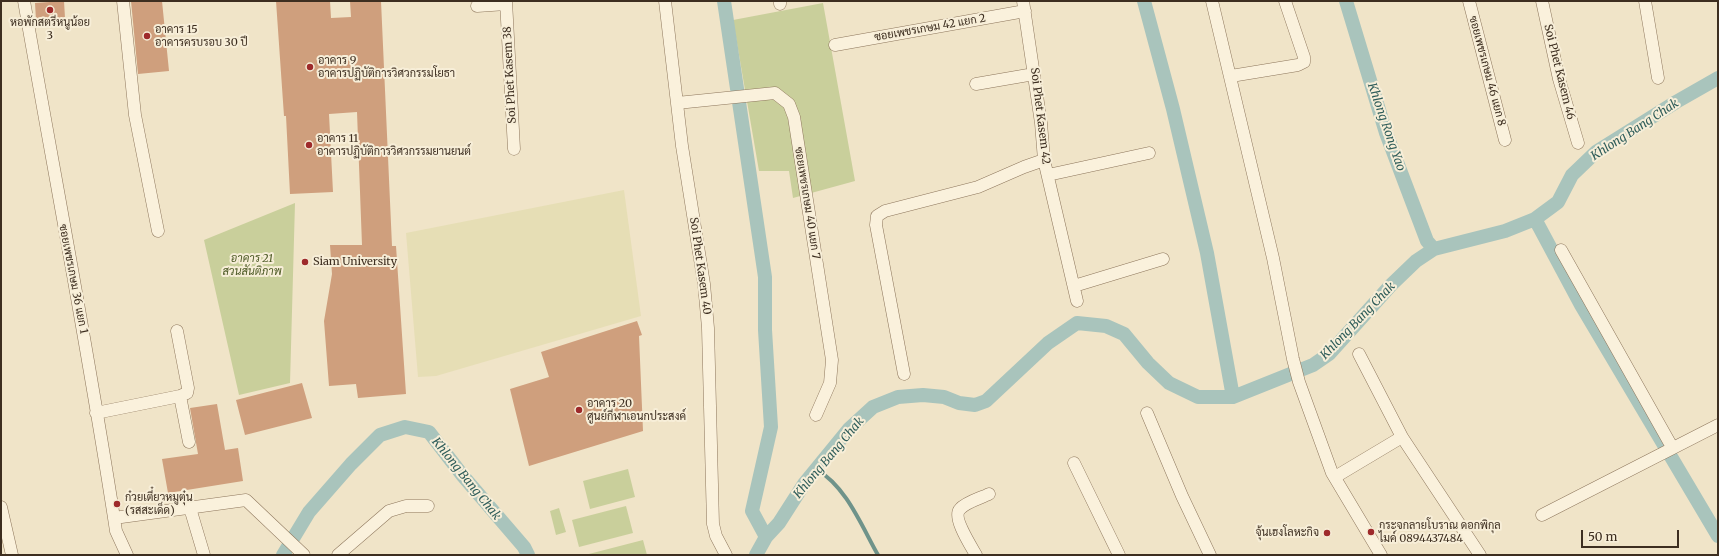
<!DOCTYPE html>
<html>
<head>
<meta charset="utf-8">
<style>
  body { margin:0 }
  #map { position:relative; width:1719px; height:556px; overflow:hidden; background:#f0e4c8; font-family:Merriweather,serif }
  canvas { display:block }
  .frame { position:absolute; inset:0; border:2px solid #3d2e20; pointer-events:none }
  .scale { position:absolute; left:1581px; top:530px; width:98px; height:18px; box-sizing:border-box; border:2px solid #3d2e20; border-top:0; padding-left:5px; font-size:12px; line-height:14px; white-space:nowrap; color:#3d2e20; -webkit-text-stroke:3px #f7eed8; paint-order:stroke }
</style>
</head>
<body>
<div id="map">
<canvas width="1719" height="556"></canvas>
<div class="frame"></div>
<div class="scale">50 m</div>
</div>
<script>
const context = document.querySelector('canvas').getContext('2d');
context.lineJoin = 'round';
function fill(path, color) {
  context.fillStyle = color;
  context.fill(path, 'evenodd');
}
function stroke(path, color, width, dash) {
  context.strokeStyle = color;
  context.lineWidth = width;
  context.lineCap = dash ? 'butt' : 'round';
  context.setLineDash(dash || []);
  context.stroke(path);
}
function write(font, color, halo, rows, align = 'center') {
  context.font = font + ' Merriweather,Sarabun,serif';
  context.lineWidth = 4;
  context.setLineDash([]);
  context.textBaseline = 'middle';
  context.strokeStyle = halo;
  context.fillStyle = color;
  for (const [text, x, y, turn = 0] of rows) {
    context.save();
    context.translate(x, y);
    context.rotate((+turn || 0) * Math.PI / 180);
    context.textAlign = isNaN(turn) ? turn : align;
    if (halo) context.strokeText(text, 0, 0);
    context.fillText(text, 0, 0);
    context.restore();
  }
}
fill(new Path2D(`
  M 624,190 L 641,316 L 436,376 L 418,377 L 406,233 Z`), '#e6deb5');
fill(new Path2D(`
  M 823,3 L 855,181 L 793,198 L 789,171 L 759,171 L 733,20 Z
  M 295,203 L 290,383 L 239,395 L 204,240 Z
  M 628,469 L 635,497 L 590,509 L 583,481 Z
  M 626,506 L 633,533 L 579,547 L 572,520 Z
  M 559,508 L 566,532 L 556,535 L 550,511 Z
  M 643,540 L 647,555 L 585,555 Z`), '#c9cf9b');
stroke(new Path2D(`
  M 817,470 C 846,486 862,527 878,555`), '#6f938a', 4);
stroke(new Path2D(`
  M 724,1 L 765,277 L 765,330 L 771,427 L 752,511 L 766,537
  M 1144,1 L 1173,109 L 1207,253 L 1233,397
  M 1346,1 L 1386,133 L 1427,241 L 1434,249
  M 1535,219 L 1581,305 L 1718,536
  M 283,555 L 309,512 L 351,464 L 380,435 L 405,427 L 429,432 L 463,476 L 524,547 L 528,555
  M 756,555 L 766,537 L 779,523 L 804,484 L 849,429 L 873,407 L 898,397 L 923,395 L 944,397 L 959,403 L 975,405 L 986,401 L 1048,343 L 1077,323 L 1106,326 L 1124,334 L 1148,363 L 1169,383 L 1198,397 L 1233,397 L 1313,365 L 1329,354 L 1391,285 L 1416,261 L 1434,249 L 1505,231 L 1535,219 L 1558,202 L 1572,175 L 1596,152 L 1676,102 L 1718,78`), '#a9c4bc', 14);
fill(new Path2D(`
  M 64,1 L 65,18 L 36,20 L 35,3 Z
  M 131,1 L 162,1 L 169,71 L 138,74 Z
  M 276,1 L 330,1 L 331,18 L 351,17 L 350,1 L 381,1 L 392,246 L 396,246 L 406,394 L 358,398 L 356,384 L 329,386 L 324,321 L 332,274 L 330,245 L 362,245 L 357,112 L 329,114 L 333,192 L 290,194 L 286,116 L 284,116 Z
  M 637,321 L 642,335 L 639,336 L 643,431 L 529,466 L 510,389 L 549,377 L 541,352 Z
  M 302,383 L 312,418 L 245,435 L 236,400 Z
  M 217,404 L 225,450 L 238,448 L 243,481 L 168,493 L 162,459 L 198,454 L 190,408 Z`), '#cf9f7d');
const minor = new Path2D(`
  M 24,1 C 55,178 89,354 116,531 L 127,555
  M 123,1 L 135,115 L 158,231
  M 506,1 L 514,149
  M 665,1 L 682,146 L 704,284 L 708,328 L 713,524 L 716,536 L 726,555
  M 780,1 L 780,4
  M 1023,1 L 1041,123 L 1044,160 L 1077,301
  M 1212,1 L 1273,258 L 1293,359 L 1299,382 L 1332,473 L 1381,555
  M 1469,1 L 1505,140
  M 1542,1 L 1559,79 L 1578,143
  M 1645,1 L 1658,78
  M 477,6 L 506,4
  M 835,45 L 1025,11
  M 1231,76 L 1298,65 L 1304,62 L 1304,57 L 1285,1
  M 976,84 L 1034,74
  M 677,103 L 775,93 L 789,104 L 794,117 L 832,360 L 830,383 L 816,415
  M 1048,175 L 1149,153
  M 1561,250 L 1672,447
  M 1074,286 L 1163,259
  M 1359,354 L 1402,437 L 1480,555
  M 904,374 L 876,225 L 877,216 L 885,211 L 978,187 L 1024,167 L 1044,160
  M 180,396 L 189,442
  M 96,413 L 180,396 L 187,393 L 188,388 L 177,331
  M 1147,413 L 1182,496 L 1210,555
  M 1074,463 L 1119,555
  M 1335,477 L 1402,437
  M 1,507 L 12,555
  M 190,508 L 204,555
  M 1542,515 L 1718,425
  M 114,518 L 246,500 L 304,555
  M 338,555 L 389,511 L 406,506 L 428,506
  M 976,555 C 971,546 952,517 960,509 C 966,502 981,498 989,494`);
stroke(minor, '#8d765c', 13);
stroke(minor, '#faf1dc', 12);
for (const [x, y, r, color] of [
  [50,10,4,"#9e2a2b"],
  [147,36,4,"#9e2a2b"],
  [310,67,4,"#9e2a2b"],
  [309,145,4,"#9e2a2b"],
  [305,262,4,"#9e2a2b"],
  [579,410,4,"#9e2a2b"],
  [117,504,4,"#9e2a2b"],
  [1371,532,4,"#9e2a2b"],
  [1327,533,4,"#9e2a2b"]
]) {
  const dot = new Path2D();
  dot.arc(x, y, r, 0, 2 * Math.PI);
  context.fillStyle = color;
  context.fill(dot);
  stroke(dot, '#f7eed8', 1.5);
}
write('11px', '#3d2e20', '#f7eed8', [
  ["หอพักสตรีหนูน้อย",50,23,"center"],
  ["3",50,36,"center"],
  ["อาคาร 15",155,30],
  ["อาคารครบรอบ 30 ปี",155,43],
  ["อาคาร 9",318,61],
  ["อาคารปฏิบัติการวิศวกรรมโยธา",318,74],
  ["อาคาร 11",317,139],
  ["อาคารปฏิบัติการวิศวกรรมยานยนต์",317,152],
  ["Siam University",313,262],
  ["อาคาร 20",587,404],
  ["ศูนย์กีฬาเอนกประสงค์",587,417],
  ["ก๋วยเตี๋ยวหมูตุ๋น",125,498],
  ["(รสสะเด็ด)",125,511],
  ["กระจกลายโบราณ ดอกพิกุล",1379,526],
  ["ไมค์ 0894437484",1379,539],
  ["จุ้นเฮงโลหะกิจ",1319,533,"right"]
], 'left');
write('11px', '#3d2e20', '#f7eed8', [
  ["ซอยเพชรเกษม 42 แยก 2",930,28,-10],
  ["ซอยเพชรเกษม 46 แยก 8",1487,71,75],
  ["Soi Phet Kasem 46",1559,72,76],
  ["Soi Phet Kasem 38",510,75,-93],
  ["Soi Phet Kasem 42",1040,116,83],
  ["ซอยเพชรเกษม 40 แยก 7",807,203,81],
  ["Soi Phet Kasem 40",700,266,82],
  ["ซอยเพชรเกษม 36 แยก 1",73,279,79]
]);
write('italic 11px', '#4d5a26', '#f7eed8', [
  ["อาคาร 21",252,259],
  ["สวนสันติภาพ",252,272]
]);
write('italic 12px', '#2f5d5a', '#f7eed8', [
  ["Khlong Rong Yao",1386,127,71],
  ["Khlong Bang Chak",1635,130,-33],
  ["Khlong Bang Chak",1358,321,-46],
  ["Khlong Bang Chak",829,458,-50],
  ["Khlong Bang Chak",466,479,51]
]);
</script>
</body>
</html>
